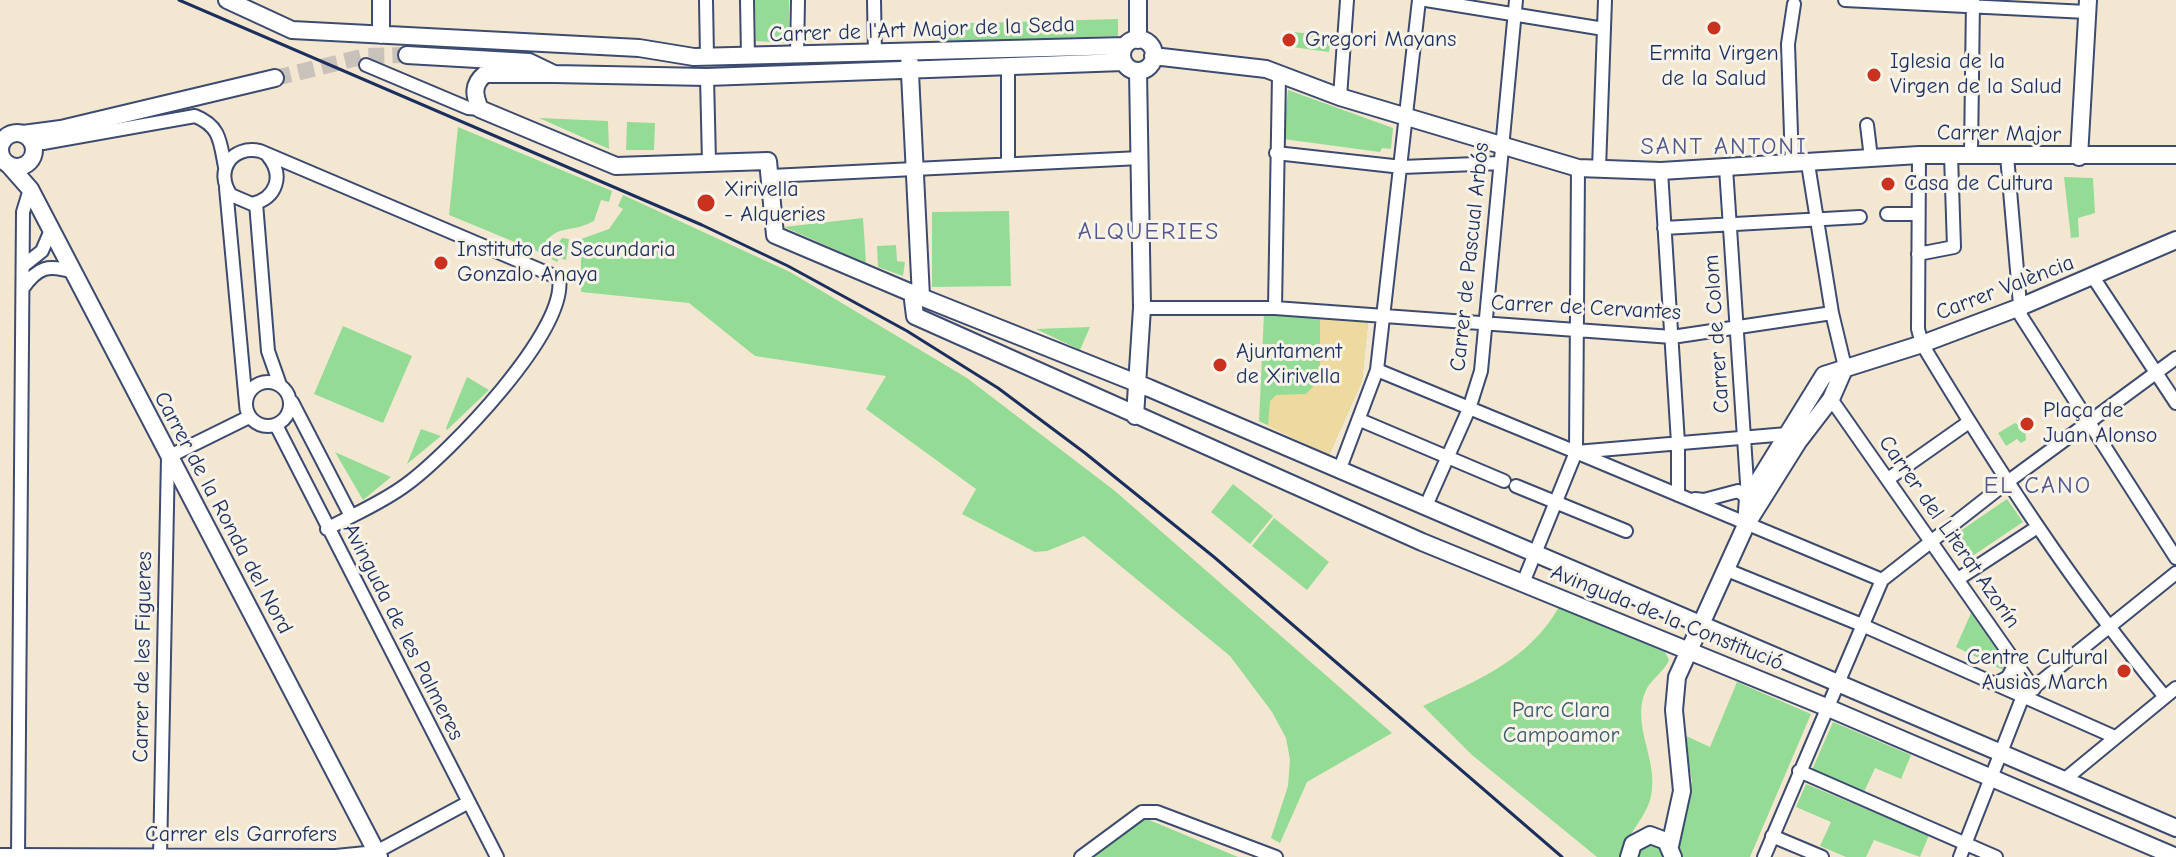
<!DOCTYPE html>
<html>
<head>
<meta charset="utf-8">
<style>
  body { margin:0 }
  canvas { display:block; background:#f4e7d1 }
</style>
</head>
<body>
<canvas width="2176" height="857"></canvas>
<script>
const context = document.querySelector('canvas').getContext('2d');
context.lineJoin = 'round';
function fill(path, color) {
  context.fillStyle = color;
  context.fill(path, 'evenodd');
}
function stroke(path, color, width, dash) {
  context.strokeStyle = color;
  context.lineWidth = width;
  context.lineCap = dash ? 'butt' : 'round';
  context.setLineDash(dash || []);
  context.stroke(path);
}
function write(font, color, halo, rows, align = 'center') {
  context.font = font + ' "Comic Neue",sans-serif';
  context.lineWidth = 6;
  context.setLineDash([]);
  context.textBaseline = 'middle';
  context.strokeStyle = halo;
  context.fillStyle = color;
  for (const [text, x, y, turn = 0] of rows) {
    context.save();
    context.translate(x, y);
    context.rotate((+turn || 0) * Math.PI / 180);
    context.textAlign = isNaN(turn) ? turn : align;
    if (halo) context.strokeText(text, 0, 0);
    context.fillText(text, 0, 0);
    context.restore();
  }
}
fill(new Path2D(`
  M 755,0 L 789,0 L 789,43 L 756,41 Z
  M 1118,19 L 1118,36 L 941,42 L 940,24 Z
  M 1294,32 L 1331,36 L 1329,52 L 1292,47 Z
  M 1288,90 L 1393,128 L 1391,149 L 1382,148 L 1380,152 L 1283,139 Z
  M 539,118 L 608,121 L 609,149 Z
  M 627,122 L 655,123 L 654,150 L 626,150 Z
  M 458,127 L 612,191 L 609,202 L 601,200 L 594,221 C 568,235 556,221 539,252 L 449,215 Z
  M 2064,177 L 2093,178 L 2095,213 L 2078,218 L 2079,237 L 2071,238 Z
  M 623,195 L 790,272 L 967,378 L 1115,491 L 1392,733 L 1307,782 L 1280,843 L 1271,838 L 1288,786 L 1290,760 L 1286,738 L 1272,712 L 1230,656 L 1084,536 L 1047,551 L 1035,552 L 962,514 L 976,489 L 866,409 L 886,376 L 755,356 L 689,303 L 581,292 L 581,239 L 609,229 L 623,209 L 618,206 Z
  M 1009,211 L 1011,286 L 932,287 L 932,212 Z
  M 863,218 L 866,263 L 784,227 Z
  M 562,238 L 569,239 L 566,260 L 559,258 L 557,262 L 548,257 Z
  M 896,245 L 897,261 L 905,262 L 903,276 L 878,267 L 877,246 Z
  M 1264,313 L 1368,322 L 1362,381 L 1329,455 L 1259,421 Z
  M 343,326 L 412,356 L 383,423 L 314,394 Z
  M 1090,327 L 1080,350 L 1036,329 Z
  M 467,377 L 489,390 L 447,430 L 446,428 Z
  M 2015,423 L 2025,427 L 2026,440 L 2021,443 L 2017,439 L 2006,446 L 1998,433 Z
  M 421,429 L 441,436 L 407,464 Z
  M 335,452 L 391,477 L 363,500 Z
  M 1233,484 L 1273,516 L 1250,544 L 1211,512 Z
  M 2007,499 L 2023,522 L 1968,559 L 1953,536 Z
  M 1274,518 L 1329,562 L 1307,590 L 1252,546 Z
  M 1559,607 L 1665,652 L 1669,660 C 1664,672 1652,678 1646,690 C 1630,725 1659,759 1651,796 C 1646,820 1623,837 1622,857 L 1597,857 L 1472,755 L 1423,706 C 1477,680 1528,661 1559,607 Z
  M 1971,613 L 2005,661 L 2003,670 L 1956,647 Z
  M 1737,682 L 1811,714 L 1750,857 L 1683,857 L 1678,843 L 1692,781 L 1684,735 L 1710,747 Z
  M 1833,722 L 1911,755 L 1901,779 L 1875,768 L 1864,792 L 1812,770 Z
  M 1806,784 L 1929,835 L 1920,857 L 1874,840 L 1866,857 L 1846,857 L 1820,846 L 1831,822 L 1796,807 Z
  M 1142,817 L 1238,857 L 1090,857 Z
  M 1652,842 L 1661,845 L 1667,857 L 1637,857 L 1640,849 Z`), '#94dc96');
fill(new Path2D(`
  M 1320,318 L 1368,322 L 1362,381 L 1329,455 L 1268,426 L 1270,401 L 1276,395 L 1306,394 L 1320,379 Z`), '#eeda9e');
stroke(new Path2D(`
  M 275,78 L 366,56 L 407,55`), '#c9c2ba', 16, [16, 8]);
const minor = new Path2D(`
  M 706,0 L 707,56
  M 747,0 L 748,56
  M 874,0 L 875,54
  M 1426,0 L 1604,29
  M 1845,0 L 2087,12
  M 797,56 L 798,0
  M 366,65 L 468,108 L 480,109
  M 707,77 L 709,162
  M 1340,97 L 1347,0
  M 1867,125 L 1871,158
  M 43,143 L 195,116 C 220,126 220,141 225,167
  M 1276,153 L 1402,167 L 1500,163
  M 1919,155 L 1918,329 L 1922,344 C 1996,467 2073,586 2165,697
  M 1971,155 L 1973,0
  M 268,156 C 284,175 277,198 252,204 L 231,195 C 214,171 232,145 260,151 L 559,278 C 568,331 449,453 407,484 C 382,503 354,514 327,529
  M 2007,156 L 2021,316 L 2176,558
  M 1008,163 L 1008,66
  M 1792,164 L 1788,44 L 1794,4
  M 1808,164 L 1832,313 L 1845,367
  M 1726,168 L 1748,498
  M 1599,169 L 1605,0
  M 1661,171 L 1678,443 L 1678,495
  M 771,176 L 1140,158
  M 226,188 L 246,404
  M 256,203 L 268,351 L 280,385
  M 1887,214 L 1917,214
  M 1664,228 L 1860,217
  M 1918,254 L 1954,247 L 1951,155
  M 23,266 L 42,251 L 51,230
  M 2093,277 L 2176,403
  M 23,288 C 38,267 48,264 73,272
  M 1142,308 L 1275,308 L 1672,337 L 1832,313
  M 1275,308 L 1279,76
  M 1377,370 L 1576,452 L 1787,434
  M246 404a22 22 0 1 1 44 0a22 22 0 1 1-44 0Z
  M 1831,399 L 2034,689
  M 292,402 L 351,516
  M 1360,420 L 1504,481
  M 276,425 L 497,857
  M 1578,453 L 1882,580
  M 1339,471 L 1377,370 L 1419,0
  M 1888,479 L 1969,422
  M 1516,486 L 1626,531
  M 1695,499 L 1704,500 L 1738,491 L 1748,498
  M 1425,508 L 1469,409 L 1481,371 L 1516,0
  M 1727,570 L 1862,625 L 2115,737
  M 1958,579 L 2036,528
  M 1523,583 L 1576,452 L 1578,168
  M 1996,684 L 2008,677 L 2016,662
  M 1799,771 L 1996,857
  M 2064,780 L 2176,688
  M 1772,836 L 1822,857
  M 0,855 L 336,856 L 376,852 L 469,802
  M 18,857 L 23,212 L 30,189
  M 160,857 L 168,457 L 249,417
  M 1081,857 L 1142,812 L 1157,812 L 1276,857
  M 1764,857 L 1882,580 L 2006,483 L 2176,358
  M 1960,857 L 2023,696 L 2176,573`);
const tertiary = new Path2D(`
  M 227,0 L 292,30 L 639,48 L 694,57 L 1125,46
  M 381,0 L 381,35
  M 1138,0 L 1138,40
  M1122 55a16 16 0 1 1 32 0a16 16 0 1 1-32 0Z
  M 407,55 L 529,62 L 554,74 L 707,77 L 1123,62
  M 1153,56 L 1266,69 L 1340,97 L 1578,168 L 1661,171 L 1919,155 L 2176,155
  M 554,74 L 485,74 C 472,85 474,95 480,109 L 616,166 L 768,161 L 775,235 L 921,297 L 909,53
  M0 150a17 17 0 1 1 34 0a17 17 0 1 1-34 0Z
  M 23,134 L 61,129 L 275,78
  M 2079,157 L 2088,0
  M 8,164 L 30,189 L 379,857
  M 1135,416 L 1142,308 L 1138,71
  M 1746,525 L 1748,498 L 1824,375 L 1922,344 L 2020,307 L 2176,240
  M 2176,828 L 1149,388 L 921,297 L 913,300 L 915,316 L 1422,542 L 1826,707 L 2176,857
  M 1670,846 L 1682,791 L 1674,710 L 1677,677 L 1746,525 L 1798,442 L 1831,399 L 1845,367
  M 1629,857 L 1633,844 L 1650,835 L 1666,841 L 1673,857`);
stroke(minor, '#3c4b6f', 16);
stroke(tertiary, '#3c4b6f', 20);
stroke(minor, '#fff', 12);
stroke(tertiary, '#fff', 16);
stroke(new Path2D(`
  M 179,0 L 702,225 L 788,266 L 907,331 L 998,388 L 1085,453 L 1214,557 L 1562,857`), '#1b2f5e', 3);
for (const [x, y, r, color] of [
  [1714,28,8,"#c8321e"],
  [1289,40,8,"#c8321e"],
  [1874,75,8,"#c8321e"],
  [1888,184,8,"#c8321e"],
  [706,203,10,"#c8321e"],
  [441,263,8,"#c8321e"],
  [1220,365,8,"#c8321e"],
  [2027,424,8,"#c8321e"],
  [2124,671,8,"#c8321e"]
]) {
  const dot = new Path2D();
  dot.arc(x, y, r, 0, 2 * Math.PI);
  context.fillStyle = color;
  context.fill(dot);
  stroke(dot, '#f7f3e8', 3);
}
write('22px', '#1b2f5e', '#f7f3e8', [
  ["Carrer de l'Art Major de la Seda",922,30,-2],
  ["Carrer Major",1999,134,1],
  ["Carrer de Pascual Arbós",1470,257,-84],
  ["Carrer València",2005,288,-21],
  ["Carrer de Cervantes",1586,308,3],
  ["Carrer de Colom",1717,334,-94],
  ["Carrer de la Ronda del Nord",223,513,62],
  ["Carrer del Literat Azorín",1949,532,55],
  ["Avinguda de la Constitució",1667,618,22],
  ["Avinguda de les Palmeres",403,632,63],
  ["Carrer de les Figueres",143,657,-89],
  ["Carrer els Garrofers",241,835]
]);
write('22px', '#1b2f5e', '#f7f3e8', [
  ["Gregori Mayans",1305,40],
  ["Ermita Virgen",1714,54,"center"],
  ["de la Salud",1714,79,"center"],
  ["Iglesia de la",1890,62],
  ["Virgen de la Salud",1890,87],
  ["Casa de Cultura",1904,184],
  ["Xirivella",724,190],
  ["- Alqueries",724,215],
  ["Instituto de Secundaria",457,250],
  ["Gonzalo Anaya",457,275],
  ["Ajuntament",1236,352],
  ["de Xirivella",1236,377],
  ["Plaça de",2043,411],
  ["Juan Alonso",2043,436],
  ["Centre Cultural",2108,658,"right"],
  ["Ausiàs March",2108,683,"right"]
], 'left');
write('22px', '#395a6c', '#f7f3e8', [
  ["Parc Clara",1561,711],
  ["Campoamor",1561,736]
]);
context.letterSpacing = '2px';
write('24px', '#51568b', '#f7f3e8', [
  ["SANT ANTONI",1724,147],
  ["ALQUERIES",1149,232],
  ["EL CANO",2038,486]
]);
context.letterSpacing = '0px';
</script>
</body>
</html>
